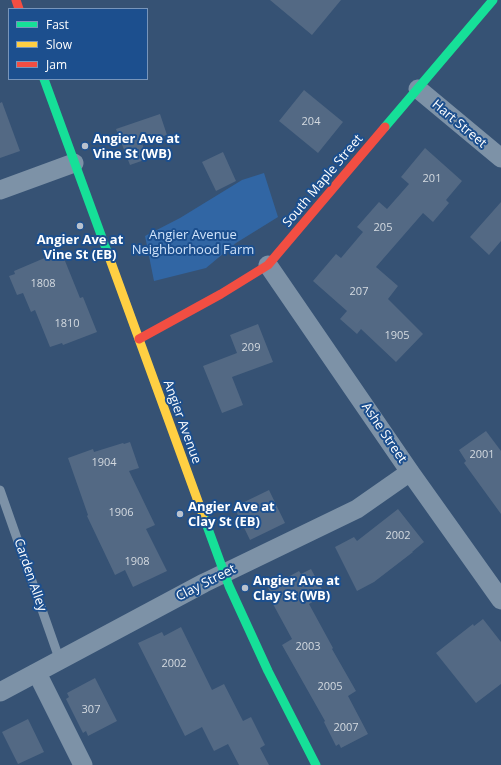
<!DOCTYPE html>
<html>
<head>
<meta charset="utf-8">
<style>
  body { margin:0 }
  #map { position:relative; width:501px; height:765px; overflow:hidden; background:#365274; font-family:"Open Sans",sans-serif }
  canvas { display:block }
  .legend { position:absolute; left:8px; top:8px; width:140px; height:72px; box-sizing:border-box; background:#1c4f8e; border:1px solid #7795bb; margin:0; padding:5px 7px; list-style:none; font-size:12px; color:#fff }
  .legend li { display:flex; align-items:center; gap:8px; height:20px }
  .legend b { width:20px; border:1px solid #7795bb }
</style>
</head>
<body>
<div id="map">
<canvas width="501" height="765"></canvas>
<ul class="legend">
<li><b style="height:5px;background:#16e098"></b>Fast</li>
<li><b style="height:5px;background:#ffcf43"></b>Slow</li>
<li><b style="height:5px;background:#f24e42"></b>Jam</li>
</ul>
</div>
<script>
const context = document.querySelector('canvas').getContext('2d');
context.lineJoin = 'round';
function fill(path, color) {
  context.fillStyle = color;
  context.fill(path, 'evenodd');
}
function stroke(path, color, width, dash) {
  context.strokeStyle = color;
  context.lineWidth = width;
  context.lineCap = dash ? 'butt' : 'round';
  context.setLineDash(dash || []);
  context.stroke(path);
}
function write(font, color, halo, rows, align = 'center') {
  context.font = font + ' "Open Sans",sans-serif';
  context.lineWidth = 4;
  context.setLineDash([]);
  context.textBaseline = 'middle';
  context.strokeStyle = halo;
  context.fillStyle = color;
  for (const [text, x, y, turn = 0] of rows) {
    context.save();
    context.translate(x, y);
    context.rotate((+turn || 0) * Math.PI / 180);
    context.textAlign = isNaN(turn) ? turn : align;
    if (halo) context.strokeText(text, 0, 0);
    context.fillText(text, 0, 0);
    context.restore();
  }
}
fill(new Path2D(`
  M 264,173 L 278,217 L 236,243 L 206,268 L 154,281 L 145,236 L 180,218 L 242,180 Z`), '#3166a4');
fill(new Path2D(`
  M 270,0 L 341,0 L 312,35 Z
  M 304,90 L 343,122 L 318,153 L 279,121 Z
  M 2,102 L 20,151 L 0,158 L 0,103 Z
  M 160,114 L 167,135 L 142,143 L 147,159 L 130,165 L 116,129 Z
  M 425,148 L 462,181 L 446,200 L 449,203 L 433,222 L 423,213 L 376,267 L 398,286 L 388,299 L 423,334 L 396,362 L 361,329 L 357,334 L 340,319 L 347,311 L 313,281 L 336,254 L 341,258 L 363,232 L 357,227 L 379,202 L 387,209 L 409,184 L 401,177 Z
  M 223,152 L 236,181 L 216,191 L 202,162 Z
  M 501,202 L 501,241 L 489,255 L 470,237 Z
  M 61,251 L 80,298 L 83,297 L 97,332 L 63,345 L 62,343 L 50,347 L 35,310 L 31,312 L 23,293 L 17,295 L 9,276 L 15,274 L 14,271 Z
  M 258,324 L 273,362 L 232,377 L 243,405 L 222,413 L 203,366 L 237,353 L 230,335 Z
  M 486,431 L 501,451 L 501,514 L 464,463 L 466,461 L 459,450 Z
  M 130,442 L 139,468 L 129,471 L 155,525 L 146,529 L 167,571 L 133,587 L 125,570 L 115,575 L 87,516 L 88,515 L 68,458 L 93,449 L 94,452 L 123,443 L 124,444 Z
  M 269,490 L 285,523 L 250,540 L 234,507 Z
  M 398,509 L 424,542 L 412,552 L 413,552 L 374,582 L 357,591 L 335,547 L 354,537 L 357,541 Z
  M 311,569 L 325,595 L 309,604 L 333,648 L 332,649 L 356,691 L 348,696 L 368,734 L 341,748 L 339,744 L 336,746 L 324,722 L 325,721 L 282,645 L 292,639 L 267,593 L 270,591 L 268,588 L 299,571 L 301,574 Z
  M 483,619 L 501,642 L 501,684 L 476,703 L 436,653 L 473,624 L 474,626 Z
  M 181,627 L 212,690 L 224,684 L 243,721 L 251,717 L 265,745 L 260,748 L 269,765 L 239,765 L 228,744 L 214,751 L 202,727 L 185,736 L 138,643 L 162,632 L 164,636 Z
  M 95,678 L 117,721 L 88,736 L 86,731 L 83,733 L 66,699 L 69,697 L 67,693 Z
  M 28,719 L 44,752 L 18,764 L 2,732 Z`), '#536984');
stroke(new Path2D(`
  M 0,490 L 60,661`), '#7d92a7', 9);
stroke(new Path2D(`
  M 418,89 L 501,158
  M 0,190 L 74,163
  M 268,265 L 410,472 L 501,600
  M 37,673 L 83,765
  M 0,692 L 204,583 L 357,509 L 410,472`), '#7d92a7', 19);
stroke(new Path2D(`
  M 44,79 L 108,254
  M 385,127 L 493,0
  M 203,515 L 229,586 L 268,671 L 316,765`), '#16e098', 9);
stroke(new Path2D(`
  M 108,254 L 203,515`), '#ffcf43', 9);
stroke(new Path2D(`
  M 16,0 L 19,9
  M 139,339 L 221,294 L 268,265 L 385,127`), '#f24e42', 9);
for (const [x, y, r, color] of [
  [85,146,4,"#b9c2ce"],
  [80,226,4,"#b9c2ce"],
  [180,514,4,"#b9c2ce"],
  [245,588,4,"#b9c2ce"]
]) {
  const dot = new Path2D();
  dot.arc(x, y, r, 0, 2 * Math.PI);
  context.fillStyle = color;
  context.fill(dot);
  stroke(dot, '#1c4f8e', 1.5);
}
write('11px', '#d4dae0', null, [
  ["204",311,122],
  ["201",432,179],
  ["205",383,228],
  ["1808",43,284],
  ["207",359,292],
  ["1810",67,324],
  ["1905",397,336],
  ["209",251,348],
  ["2001",482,455],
  ["1904",104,463],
  ["1906",121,513],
  ["2002",398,536],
  ["1908",137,562],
  ["2003",308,647],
  ["2002",174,664],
  ["2005",330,687],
  ["307",91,710],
  ["2007",346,728]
]);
write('13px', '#fff', '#1c4f8e', [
  ["Hart Street",459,124,40],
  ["South Maple Street",323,181,-50],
  ["Angier Avenue",182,422,70],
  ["Ashe Street",384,433,56],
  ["Carden Alley",30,575,71],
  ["Clay Street",206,583,-27]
]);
write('bold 13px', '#fff', '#1c4f8e', [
  ["Angier Ave at",93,139],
  ["Vine St (WB)",93,154],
  ["Angier Ave at",80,240,"center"],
  ["Vine St (EB)",80,255,"center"],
  ["Angier Ave at",188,507],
  ["Clay St (EB)",188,522],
  ["Angier Ave at",253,581],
  ["Clay St (WB)",253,596]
], 'left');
write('13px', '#d0e3fa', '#1c4f8e', [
  ["Angier Avenue",193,235],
  ["Neighborhood Farm",193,250]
]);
</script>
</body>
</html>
